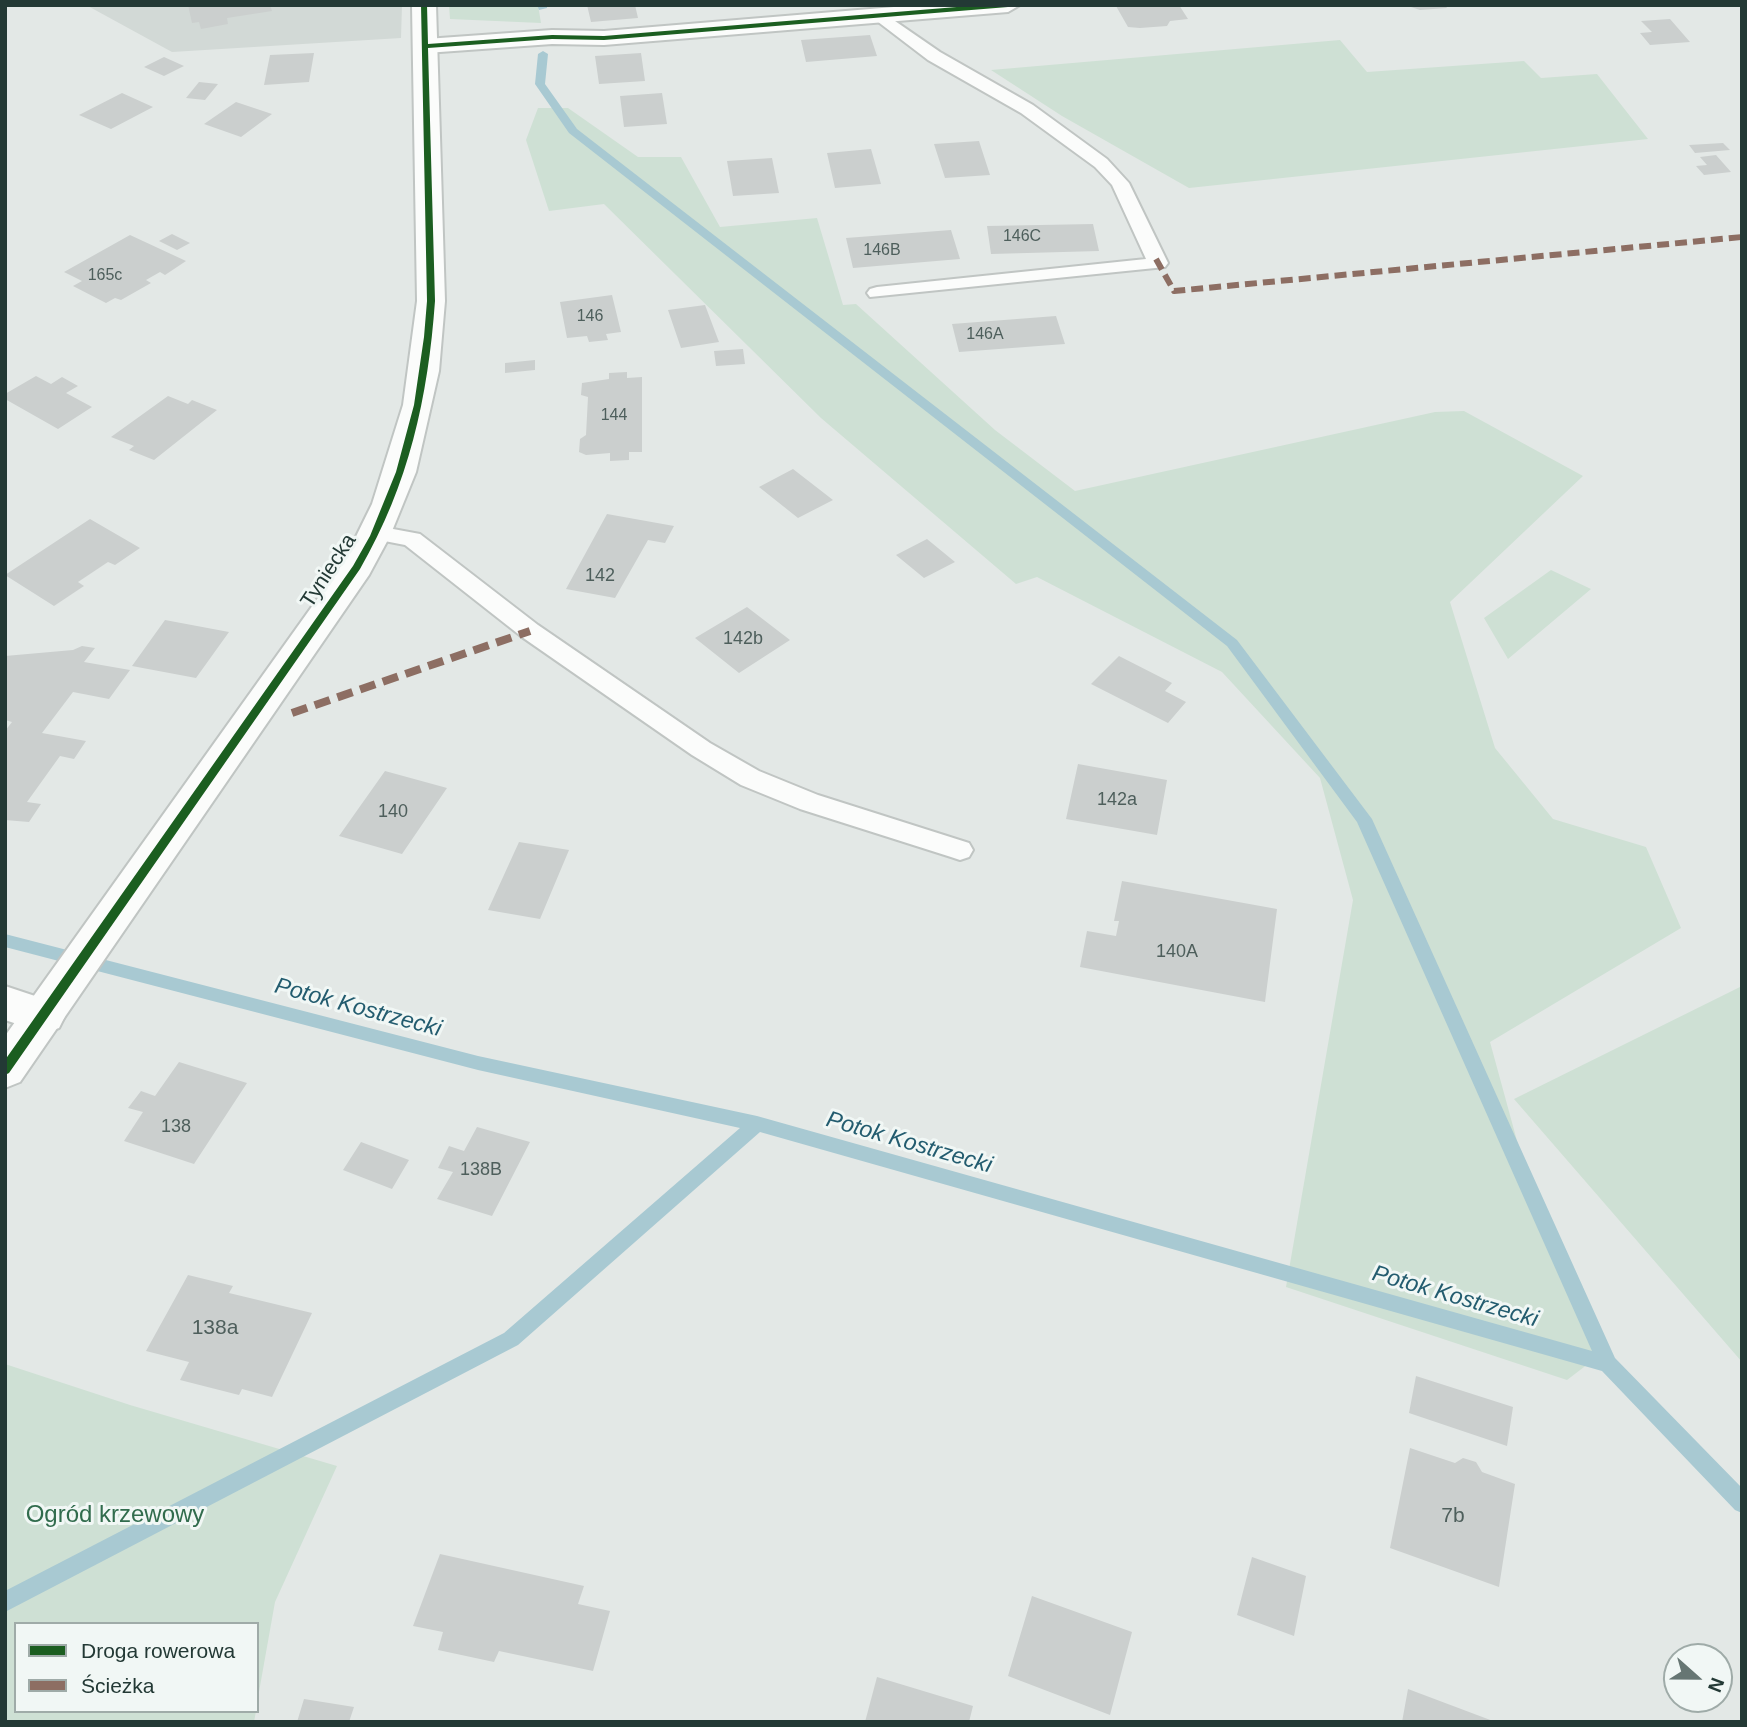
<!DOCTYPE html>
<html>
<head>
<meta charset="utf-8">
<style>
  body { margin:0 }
  #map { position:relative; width:1747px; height:1727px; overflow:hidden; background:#e3e8e6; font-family:Helvetica,sans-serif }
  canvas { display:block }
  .frame { position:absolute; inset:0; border:7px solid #233935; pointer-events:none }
  .legend { position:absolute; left:14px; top:1622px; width:245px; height:91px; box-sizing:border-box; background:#f1f7f5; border:2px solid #9faba8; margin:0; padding:9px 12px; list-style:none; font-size:21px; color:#233935 }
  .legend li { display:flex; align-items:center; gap:14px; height:35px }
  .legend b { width:35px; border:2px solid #9faba8 }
  .north { position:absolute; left:1663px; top:1643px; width:70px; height:70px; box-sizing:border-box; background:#f1f7f5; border:2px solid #9faba8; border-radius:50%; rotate:111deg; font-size:19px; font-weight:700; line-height:28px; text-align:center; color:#233935 }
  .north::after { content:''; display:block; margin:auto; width:24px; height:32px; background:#667673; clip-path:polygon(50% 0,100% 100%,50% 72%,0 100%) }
</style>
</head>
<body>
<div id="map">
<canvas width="1747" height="1727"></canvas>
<div class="frame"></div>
<ul class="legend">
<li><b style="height:9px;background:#1b5e20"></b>Droga rowerowa</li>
<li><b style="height:9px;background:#8d6e63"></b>Ścieżka</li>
</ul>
<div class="north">N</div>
</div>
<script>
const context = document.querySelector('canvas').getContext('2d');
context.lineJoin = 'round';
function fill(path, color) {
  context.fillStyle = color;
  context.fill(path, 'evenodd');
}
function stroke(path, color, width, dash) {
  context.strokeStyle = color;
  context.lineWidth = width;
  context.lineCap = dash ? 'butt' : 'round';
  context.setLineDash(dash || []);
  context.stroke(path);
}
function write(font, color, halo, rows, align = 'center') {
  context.font = font + ' Helvetica,sans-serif';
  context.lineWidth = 6;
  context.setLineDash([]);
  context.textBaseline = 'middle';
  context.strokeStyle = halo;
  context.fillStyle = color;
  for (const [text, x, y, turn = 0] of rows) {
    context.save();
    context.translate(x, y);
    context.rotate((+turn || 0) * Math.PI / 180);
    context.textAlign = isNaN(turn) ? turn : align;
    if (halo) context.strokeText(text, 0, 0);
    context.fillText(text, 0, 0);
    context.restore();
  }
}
fill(new Path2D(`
  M 86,5 L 402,5 L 401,38 L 172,52 Z`), '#d2d9d6');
fill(new Path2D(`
  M 449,5 L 538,5 L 541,23 L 450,19 Z
  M 1340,40 L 1367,72 L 1524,61 L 1541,78 L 1597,74 L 1648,139 L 1189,188 L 1062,116 L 991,70 Z
  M 538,108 L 568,108 L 638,157 L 681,157 L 720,227 L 817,218 L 843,305 L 856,304 L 995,430 L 1075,491 L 1435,412 L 1464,411 L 1583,476 L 1450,602 L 1495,748 L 1553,819 L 1646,847 L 1681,928 L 1490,1042 L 1537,1214 L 1609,1348 L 1567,1380 L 1286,1287 L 1353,900 L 1320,778 L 1222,672 L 1037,577 L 1016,584 L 821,418 L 604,204 L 549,211 L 526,140 Z
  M 1551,570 L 1591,589 L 1508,659 L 1484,618 Z
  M 1742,986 L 1742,1362 L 1514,1099 Z
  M 5,1364 L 130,1405 L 337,1466 L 275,1602 L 257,1703 L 257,1624 L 16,1624 L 16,1711 L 256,1711 L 254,1722 L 5,1722 Z`), '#cee0d4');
fill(new Path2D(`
  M 537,5 L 547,5 L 547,8 L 539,10 Z
  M 543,51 L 548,54 L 545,84 L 577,129 L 1237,640 L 1372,819 L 1615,1358 L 1742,1488 L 1742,1513 L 1735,1510 L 1602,1371 L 760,1132 L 518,1345 L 5,1612 L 5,1591 L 504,1333 L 740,1128 L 478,1070 L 5,947 L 5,934 L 478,1056 L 757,1116 L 1592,1351 L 1357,822 L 1227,646 L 569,133 L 535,84 L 538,54 Z`), '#a8c9d2');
fill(new Path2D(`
  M 188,5 L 270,5 L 272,11 L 227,18 L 228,24 L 201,29 L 199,22 L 192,23 Z
  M 587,5 L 635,5 L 638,18 L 591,22 Z
  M 1179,5 L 1188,19 L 1170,21 L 1167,26 L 1140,28 L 1128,27 L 1116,6 Z
  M 1405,5 L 1445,5 L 1447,8 L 1420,10 Z
  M 1670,19 L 1690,42 L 1650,45 L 1640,33 L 1652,32 L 1641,21 Z
  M 870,35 L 877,56 L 806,62 L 801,40 Z
  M 314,53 L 309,82 L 264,85 L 270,55 Z
  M 641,53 L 645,81 L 599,84 L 595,56 Z
  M 164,57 L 184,66 L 164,76 L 144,67 Z
  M 199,82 L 218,84 L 205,100 L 186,98 Z
  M 122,93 L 153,107 L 111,129 L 79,115 Z
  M 662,93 L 667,124 L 624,127 L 620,96 Z
  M 236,102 L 272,114 L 241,137 L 204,124 Z
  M 979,141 L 990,175 L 945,178 L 934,144 Z
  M 1723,143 L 1730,150 L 1695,153 L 1689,145 Z
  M 871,149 L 881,184 L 835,188 L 827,153 Z
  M 1716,155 L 1731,172 L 1704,175 L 1696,166 L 1707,165 L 1700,157 Z
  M 772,158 L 779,193 L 733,196 L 727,161 Z
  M 1093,224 L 1099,251 L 991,254 L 987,226 Z
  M 951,230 L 960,259 L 853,268 L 846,238 Z
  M 172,234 L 190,243 L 177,250 L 159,241 Z
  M 130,235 L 186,261 L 165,275 L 160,272 L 146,280 L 151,283 L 121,300 L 115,298 L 106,303 L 73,286 L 82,281 L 64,272 Z
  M 612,295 L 621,332 L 606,334 L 608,340 L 589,342 L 587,336 L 567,338 L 560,302 Z
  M 705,305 L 719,342 L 681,348 L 668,310 Z
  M 1056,316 L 1065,344 L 959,352 L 952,324 Z
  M 743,349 L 745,364 L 716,366 L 714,351 Z
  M 535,360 L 535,370 L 505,373 L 505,363 Z
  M 627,372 L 627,378 L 642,377 L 642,452 L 629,452 L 629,460 L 610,461 L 610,453 L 586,455 L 579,452 L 580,439 L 586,435 L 588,397 L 581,395 L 582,383 L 609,379 L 609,373 Z
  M 36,376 L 51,384 L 62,377 L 78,386 L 66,393 L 92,407 L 58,429 L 5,399 L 5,394 Z
  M 168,396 L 188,404 L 192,400 L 217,410 L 154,460 L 129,450 L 134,446 L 111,437 Z
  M 793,469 L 833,500 L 798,518 L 759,487 Z
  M 607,514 L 674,526 L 665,543 L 648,540 L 615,598 L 566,589 Z
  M 90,519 L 140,548 L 115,565 L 108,562 L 78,582 L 84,586 L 54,606 L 5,575 Z
  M 927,539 L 955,562 L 924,578 L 896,555 Z
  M 747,607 L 790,640 L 739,673 L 695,638 Z
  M 165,620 L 229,632 L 196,678 L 132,666 Z
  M 82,646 L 95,648 L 84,662 L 130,670 L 109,699 L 73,692 L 42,733 L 86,741 L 74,759 L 60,756 L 27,802 L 41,804 L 29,822 L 5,820 L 5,731 L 12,722 L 5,720 L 5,656 L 73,650 Z
  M 1119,656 L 1172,683 L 1165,691 L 1186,702 L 1168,723 L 1091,684 Z
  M 1078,764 L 1167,780 L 1157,835 L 1066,819 Z
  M 385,771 L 447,788 L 402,854 L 339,836 Z
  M 519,842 L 569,850 L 540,919 L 488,910 Z
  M 1122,881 L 1277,909 L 1265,1002 L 1080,967 L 1087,931 L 1116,936 L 1119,921 L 1114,921 Z
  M 179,1062 L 247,1083 L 194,1164 L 124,1141 L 143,1112 L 128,1108 L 141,1091 L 155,1096 Z
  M 477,1127 L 530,1142 L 492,1216 L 437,1199 L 453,1172 L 438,1168 L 449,1146 L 464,1151 Z
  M 361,1142 L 409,1160 L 392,1189 L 343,1170 Z
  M 188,1275 L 233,1286 L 229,1293 L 312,1313 L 272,1397 L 242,1389 L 239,1395 L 180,1380 L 189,1362 L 146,1351 Z
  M 1416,1376 L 1513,1407 L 1507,1446 L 1409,1413 Z
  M 1410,1448 L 1455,1463 L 1463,1458 L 1476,1462 L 1482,1472 L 1515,1484 L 1499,1587 L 1390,1548 Z
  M 440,1554 L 584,1586 L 578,1604 L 610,1611 L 593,1671 L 499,1651 L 494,1662 L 438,1650 L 443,1632 L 413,1626 Z
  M 1252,1557 L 1306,1576 L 1294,1636 L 1237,1615 Z
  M 1032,1596 L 1132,1632 L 1110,1715 L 1008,1676 Z
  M 877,1677 L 973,1706 L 969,1722 L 865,1722 Z
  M 1408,1689 L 1493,1721 L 1493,1722 L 1402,1722 Z
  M 304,1699 L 354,1707 L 349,1722 L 297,1722 Z`), '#cbcfce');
const service = new Path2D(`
  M 879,10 L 940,52 L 1033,105 L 1107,159 L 1129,183 L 1168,263 L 1165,267 L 870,297 L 867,293 L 870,289 L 877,287 L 1146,259 L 1112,185 L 1095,167 L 1021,113 L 928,60 L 873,18 L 871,15 Z
  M 377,526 L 420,534 L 538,625 L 710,743 L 759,771 L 818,795 L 969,843 L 973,850 L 969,857 L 960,860 L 951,857 L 800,809 L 741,785 L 692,755 L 522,637 L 405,545 L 369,538 L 366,533 L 369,528 Z`);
const minor = new Path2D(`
  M 918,5 L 1020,5 L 1008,12 L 604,45 L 552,44 L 426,53 L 417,51 L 414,46 L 417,41 L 426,39 L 552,30 L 604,31 Z
  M 5,986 L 59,1004 L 65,1016 L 59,1028 L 44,1033 L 5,1020 Z`);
const tertiary = new Path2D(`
  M 412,5 L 436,5 L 445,301 L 439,371 L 416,472 L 390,536 L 369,575 L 20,1082 L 5,1088 L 5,1036 L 343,563 L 372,504 L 403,405 L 417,301 Z`);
stroke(service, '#c0c5c3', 4);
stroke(minor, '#c0c5c3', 4);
stroke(tertiary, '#c0c5c3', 4);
fill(service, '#fbfcfb');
fill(minor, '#fbfcfb');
fill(tertiary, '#fbfcfb');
stroke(new Path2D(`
  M 1156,259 L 1174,291 L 1742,237`), '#8d6e63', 6, [12, 6]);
stroke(new Path2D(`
  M 292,713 L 530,631`), '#8d6e63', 8, [16, 8]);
fill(new Path2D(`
  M 421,5 L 427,5 L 428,44 L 552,35 L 604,36 L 981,5 L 1011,5 L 1008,7 L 604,40 L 552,39 L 428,48 L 435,301 C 428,398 409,484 360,569 L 9,1073 L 5,1075 L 5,1060 L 353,566 L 370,536 L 396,472 L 414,405 L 424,337 L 427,301 Z`), '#1b5e20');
write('16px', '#4e5f5c', null, [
  ["146C",1022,237],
  ["146B",882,251],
  ["165c",105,276],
  ["146",590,317],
  ["146A",985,335],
  ["144",614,416]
]);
write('18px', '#4e5f5c', null, [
  ["142",600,576],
  ["142b",743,639],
  ["142a",1117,800],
  ["140",393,812],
  ["140A",1177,952],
  ["138",176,1127],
  ["138B",481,1170]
]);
write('21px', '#233935', '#f1f7f5', [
  ["Tyniecka",329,571,-57]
]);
write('21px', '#4e5f5c', null, [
  ["138a",215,1328],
  ["7b",1453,1516]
]);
write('italic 23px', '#235c6f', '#f1f7f5', [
  ["Potok Kostrzecki",358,1008,15],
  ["Potok Kostrzecki",909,1143,16],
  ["Potok Kostrzecki",1455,1297,16]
]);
write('24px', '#316c4d', '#f1f7f5', [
  ["Ogród krzewowy",115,1515]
]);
</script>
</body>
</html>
